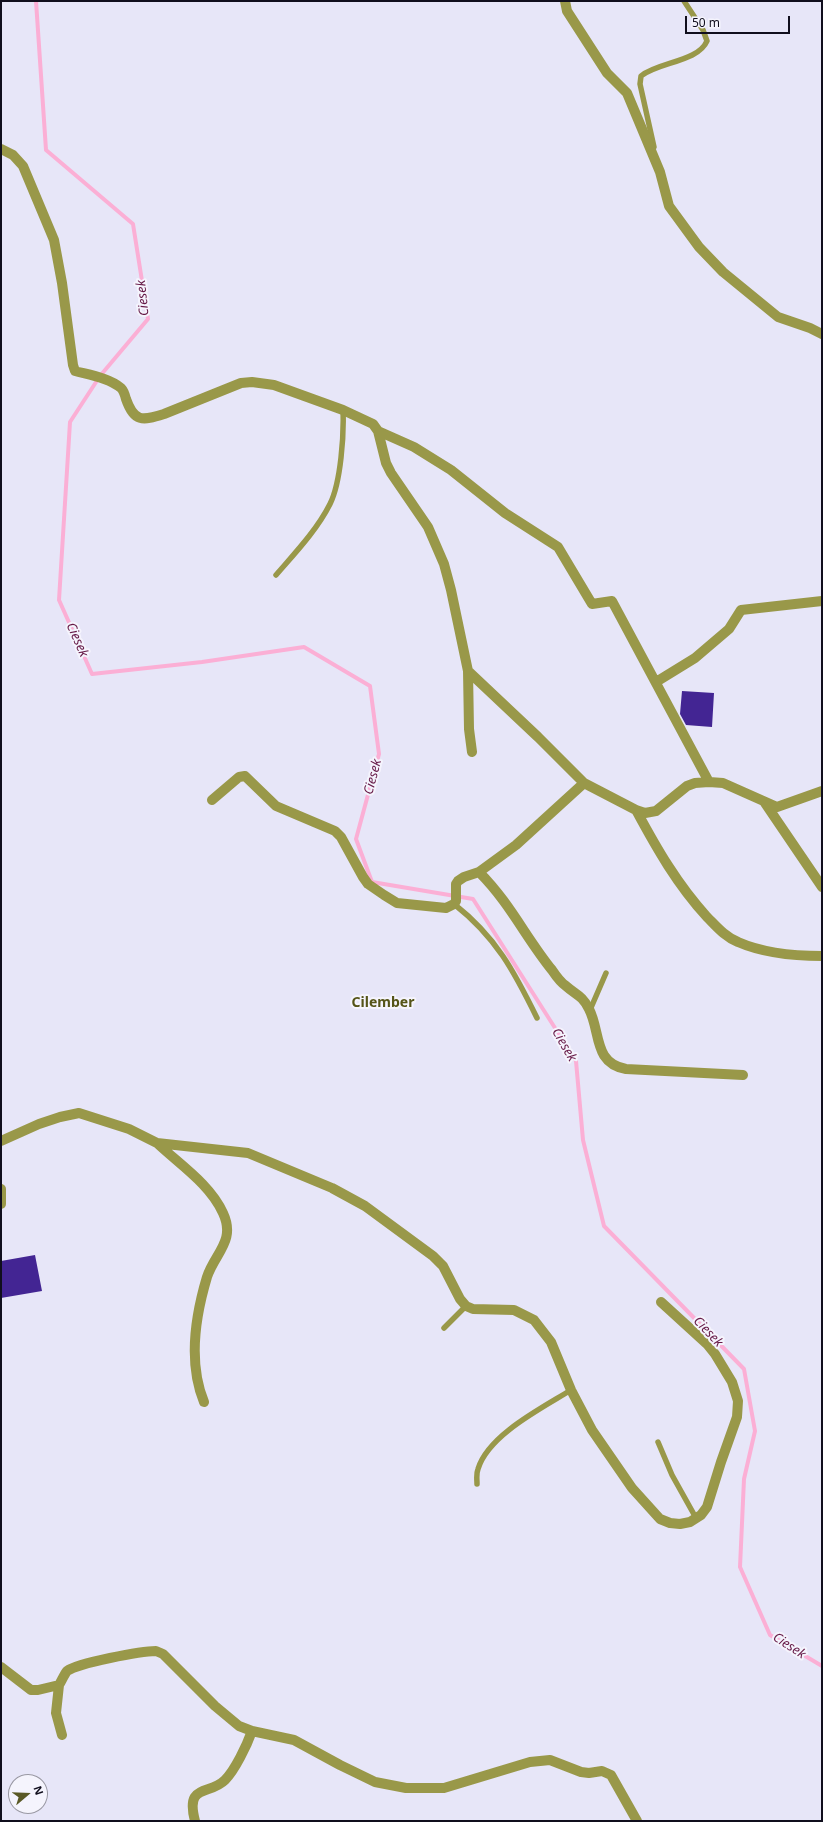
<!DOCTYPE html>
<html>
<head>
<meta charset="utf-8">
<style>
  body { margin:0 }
  #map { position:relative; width:823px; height:1822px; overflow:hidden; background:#e7e6f8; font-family:"Noto Sans",sans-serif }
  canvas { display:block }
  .frame { position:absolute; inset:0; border:2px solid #100e1d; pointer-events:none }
  .north { position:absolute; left:8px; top:1774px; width:40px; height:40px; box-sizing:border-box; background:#f5f4fd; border:1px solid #9998a3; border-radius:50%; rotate:71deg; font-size:11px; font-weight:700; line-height:16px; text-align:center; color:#100e1d }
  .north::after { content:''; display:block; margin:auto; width:14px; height:18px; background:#5a5926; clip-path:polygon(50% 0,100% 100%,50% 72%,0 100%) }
  .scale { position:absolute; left:685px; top:16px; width:105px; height:18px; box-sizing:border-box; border:2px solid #100e1d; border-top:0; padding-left:5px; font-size:12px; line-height:14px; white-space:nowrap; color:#100e1d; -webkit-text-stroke:3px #f5f4fd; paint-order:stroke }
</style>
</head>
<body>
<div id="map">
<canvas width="823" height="1822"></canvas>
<div class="frame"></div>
<div class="north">N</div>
<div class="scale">50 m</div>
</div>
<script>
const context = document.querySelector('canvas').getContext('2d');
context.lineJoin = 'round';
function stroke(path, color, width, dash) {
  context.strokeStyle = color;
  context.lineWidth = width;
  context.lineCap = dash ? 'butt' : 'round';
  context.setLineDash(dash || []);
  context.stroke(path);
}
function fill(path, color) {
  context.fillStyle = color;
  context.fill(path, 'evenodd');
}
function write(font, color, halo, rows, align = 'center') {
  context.font = font + ' "Noto Sans",sans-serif';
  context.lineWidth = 4;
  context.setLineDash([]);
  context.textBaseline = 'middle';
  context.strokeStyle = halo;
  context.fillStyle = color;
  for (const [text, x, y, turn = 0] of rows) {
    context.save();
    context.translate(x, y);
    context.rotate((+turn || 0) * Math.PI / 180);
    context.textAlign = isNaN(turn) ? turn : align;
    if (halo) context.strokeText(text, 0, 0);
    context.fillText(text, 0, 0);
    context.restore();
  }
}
stroke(new Path2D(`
  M 36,1 L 46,150 L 133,224 L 148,319 L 100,376 L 70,422 L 59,600 L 92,674 L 202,662 L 304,647 L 370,686 L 379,754 L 356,839 L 372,882 L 473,899 L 576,1061 L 583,1140 L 604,1226 L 744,1369 L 755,1431 L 744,1479 L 740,1567 L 770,1635 L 822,1666`), '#fbafd5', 4);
fill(new Path2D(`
  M 682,691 L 714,693 L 712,727 L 686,725 L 680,714 Z
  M 35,1255 L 42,1291 L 1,1298 L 1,1261 Z`), '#432593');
stroke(new Path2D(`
  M 654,147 L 640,84 L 641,76 C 658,62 698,62 707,41 L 703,30 L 684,1
  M 276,575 C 295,553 317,530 330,504 C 341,482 344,434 343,410
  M 454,904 C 496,937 514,971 537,1018
  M 590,1010 L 606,973
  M 444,1328 L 466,1306
  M 658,1442 L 672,1475 L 696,1518
  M 477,1484 C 477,1479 476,1474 478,1469 C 488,1435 542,1408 571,1390`), '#999849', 5.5);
stroke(new Path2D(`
  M 565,1 L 567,11 L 607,73 L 627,93 L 660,172 L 669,206 L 699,247 L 723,272 L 778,317 L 810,328 L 822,334
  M 1,149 L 13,155 L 23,166 L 54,240 L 62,283 L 73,365 L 75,371 C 90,375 109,378 121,388 C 124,391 125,395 126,399 C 134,422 142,421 164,414 L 241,383 L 252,382 L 274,385 L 343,410 L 373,424 L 378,431 L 386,463 L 391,473 L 428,527 L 444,564 L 451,590 L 468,671 L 538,737 L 584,783 L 636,810 L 645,813 L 656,811 L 687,786 L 695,783 L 709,782 L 723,783 L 777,807 L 822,791
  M 378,431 L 414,447 L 451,470 L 505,513 L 558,547 L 592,604 L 612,601 L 709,782
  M 468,671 L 469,729 L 472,752
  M 656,682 L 695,658 L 729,629 L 741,610 L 822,601
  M 212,800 L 239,777 L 245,776 L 276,806 L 335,831 L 341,837 L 363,877 L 368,884 L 384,895 L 397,903 L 446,908 L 454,904 L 456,901 L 456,884 L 458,881 L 464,877 L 479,872 L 516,845 L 584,783
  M 765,803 L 822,887
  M 636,810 C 657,849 677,884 707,917 C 716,926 725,937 738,942 C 763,953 795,956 822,956
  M 479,872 C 510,903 526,938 552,970 C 556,976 560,982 566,986 C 576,995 582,995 589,1009 C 601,1032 593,1063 626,1069 L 743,1075
  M 1,1141 L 39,1124 L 60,1117 L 79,1113 L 129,1129 L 157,1143 L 248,1153 L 332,1188 L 365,1206 L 433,1256 L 443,1266 L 460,1299 L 466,1306 L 473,1309 L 514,1310 L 534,1320 L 551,1342 L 571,1390 L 592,1430 L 632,1488 L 660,1519 L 670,1523 L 680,1524 L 690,1522 L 701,1515 L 707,1507 L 721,1462 L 737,1417 L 738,1401 L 732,1382 L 715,1354 L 707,1344 L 661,1302
  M 157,1143 C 179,1164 210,1184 223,1213 C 236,1241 215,1253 207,1277 C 195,1317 188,1363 204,1402
  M 1,1667 L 31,1690 L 38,1690 L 59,1685 C 62,1680 64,1675 67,1671 C 78,1663 141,1651 156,1651 L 163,1654 L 215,1706 L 239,1726 L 252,1731 L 294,1740 L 340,1765 L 375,1782 L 406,1788 L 444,1788 L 530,1762 L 550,1760 L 581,1772 L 589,1773 L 602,1771 L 611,1775 L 637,1821
  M 59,1685 L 56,1713 L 62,1735
  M 195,1821 C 185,1783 209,1796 225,1780 C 235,1770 247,1745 252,1731`), '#999849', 10);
stroke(new Path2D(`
  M 1,1189 L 1,1204`), '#999849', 10);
write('italic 13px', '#661a47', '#f5f4fd', [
  ["Ciesek",143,298,-96],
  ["Ciesek",77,640,66],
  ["Ciesek",373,777,-75],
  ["Ciesek",564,1045,60],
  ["Ciesek",708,1332,46],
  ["Ciesek",789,1646,33]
]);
write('bold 14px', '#555418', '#f5f4fd', [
  ["Cilember",383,1003]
]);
</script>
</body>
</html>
